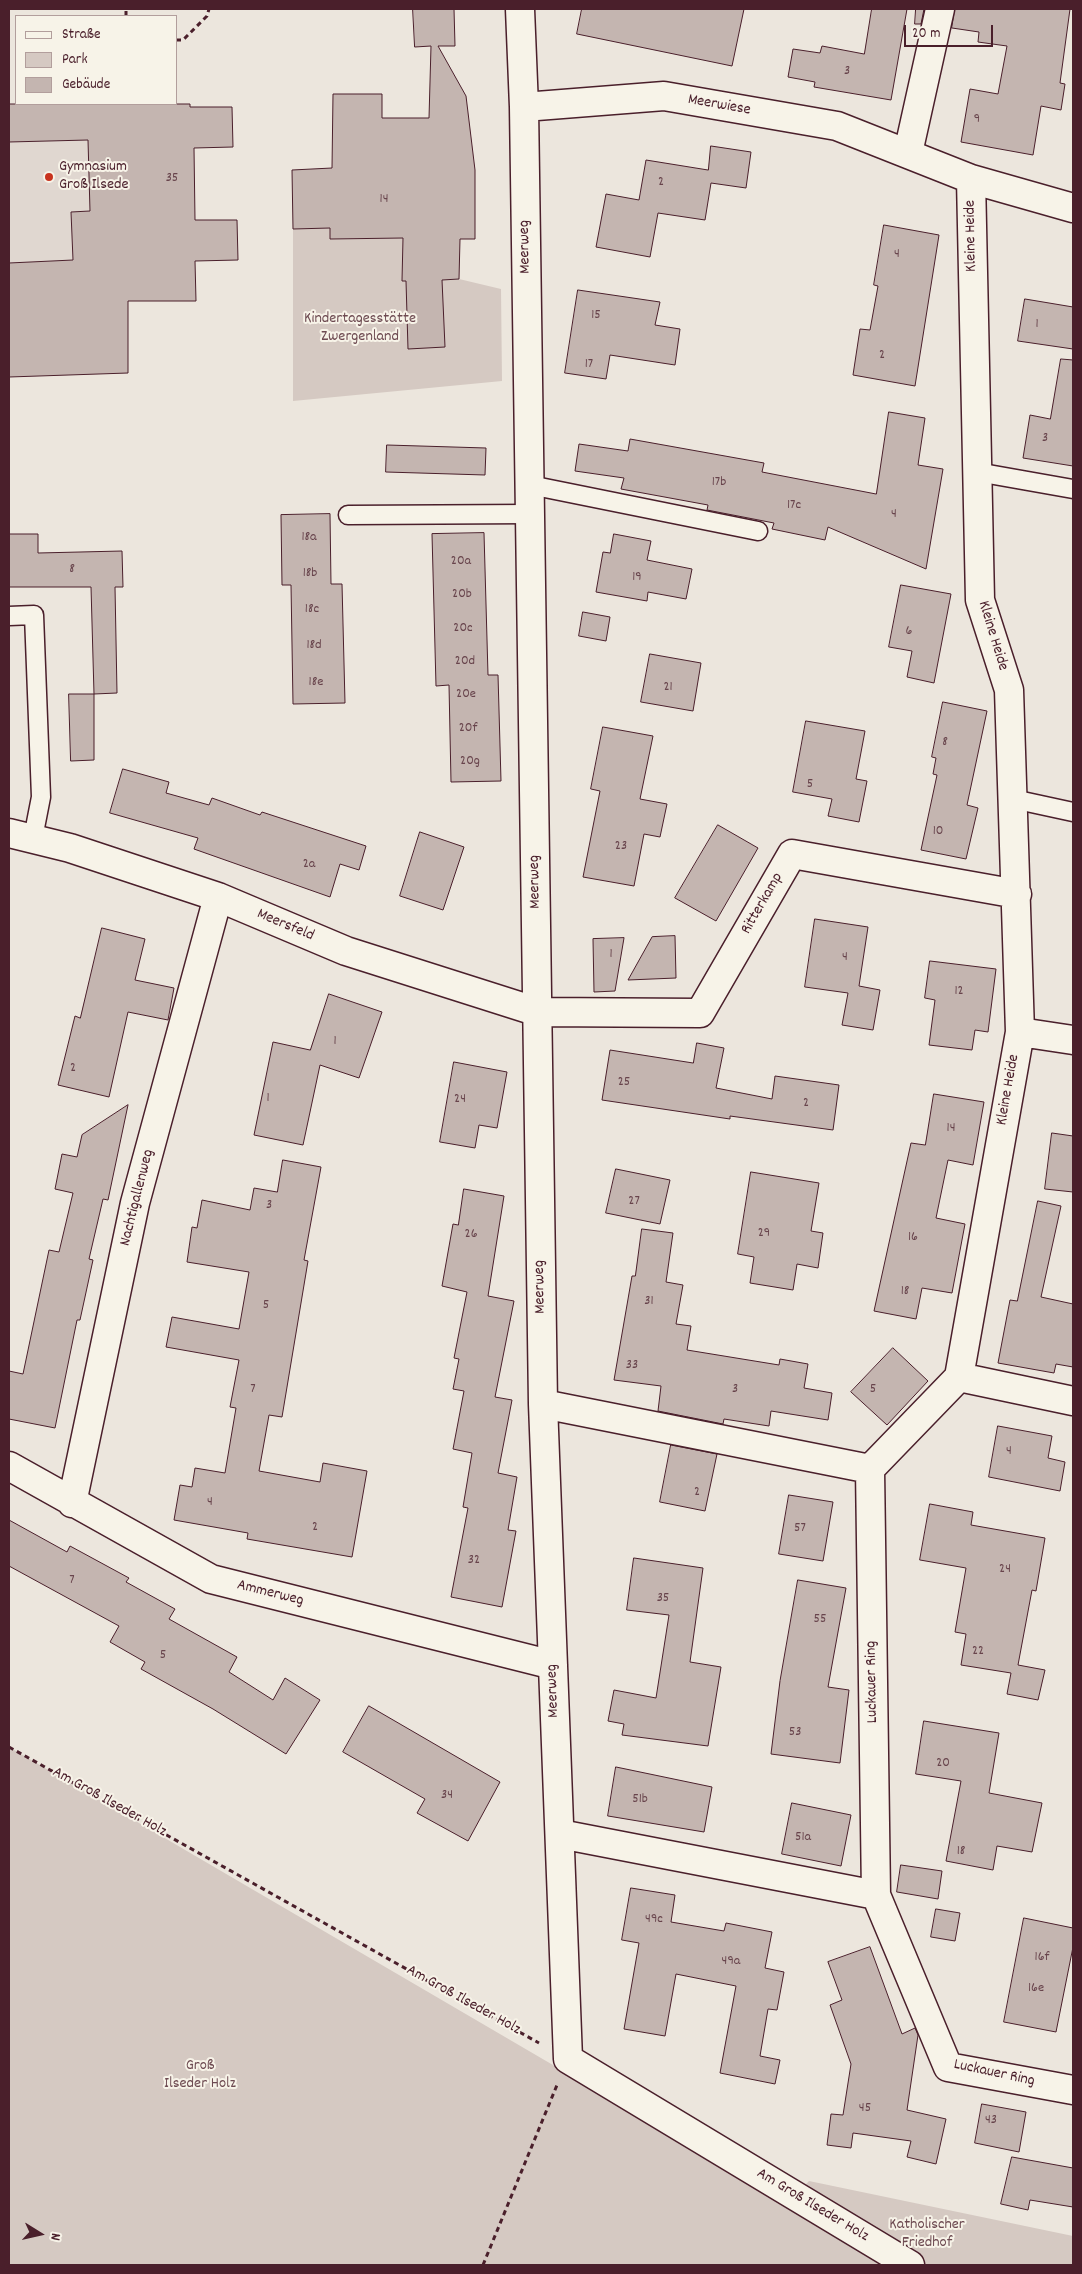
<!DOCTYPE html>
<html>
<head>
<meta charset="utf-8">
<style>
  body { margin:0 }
  #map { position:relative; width:1082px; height:2274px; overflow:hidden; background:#ece6dd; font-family:Dekko,sans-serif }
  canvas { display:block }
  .frame { position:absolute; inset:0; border:10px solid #4a1f2b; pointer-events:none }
  .legend { position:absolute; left:15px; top:15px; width:162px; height:90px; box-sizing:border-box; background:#f7f3e8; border:1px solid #b29e9c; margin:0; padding:6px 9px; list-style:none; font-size:15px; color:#4a1f2b }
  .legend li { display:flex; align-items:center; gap:10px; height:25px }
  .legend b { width:25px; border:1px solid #b29e9c }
  .north { position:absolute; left:15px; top:2209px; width:50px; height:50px; -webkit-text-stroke:4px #f7f3e8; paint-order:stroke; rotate:100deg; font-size:14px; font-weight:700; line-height:20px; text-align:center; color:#4a1f2b }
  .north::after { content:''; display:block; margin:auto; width:18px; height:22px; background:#4a1f2b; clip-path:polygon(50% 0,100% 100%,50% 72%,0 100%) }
  .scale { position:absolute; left:904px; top:25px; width:89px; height:22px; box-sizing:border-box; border:2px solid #4a1f2b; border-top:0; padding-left:6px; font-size:15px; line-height:18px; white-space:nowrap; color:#4a1f2b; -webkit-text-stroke:4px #f7f3e8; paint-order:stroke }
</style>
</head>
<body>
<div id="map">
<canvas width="1082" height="2274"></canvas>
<div class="frame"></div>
<ul class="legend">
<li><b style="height:6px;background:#f7f3e8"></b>Straße</li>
<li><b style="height:14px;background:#d5c9c2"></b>Park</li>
<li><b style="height:14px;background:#c4b5b0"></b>Gebäude</li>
</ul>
<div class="north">N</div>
<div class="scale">20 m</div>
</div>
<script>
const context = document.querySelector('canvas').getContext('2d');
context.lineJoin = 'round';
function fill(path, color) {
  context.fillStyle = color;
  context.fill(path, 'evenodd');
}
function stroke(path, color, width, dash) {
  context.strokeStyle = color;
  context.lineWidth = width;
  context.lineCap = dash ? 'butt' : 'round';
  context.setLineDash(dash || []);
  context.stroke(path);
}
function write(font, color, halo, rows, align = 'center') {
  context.font = font + ' Dekko,sans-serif';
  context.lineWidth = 4;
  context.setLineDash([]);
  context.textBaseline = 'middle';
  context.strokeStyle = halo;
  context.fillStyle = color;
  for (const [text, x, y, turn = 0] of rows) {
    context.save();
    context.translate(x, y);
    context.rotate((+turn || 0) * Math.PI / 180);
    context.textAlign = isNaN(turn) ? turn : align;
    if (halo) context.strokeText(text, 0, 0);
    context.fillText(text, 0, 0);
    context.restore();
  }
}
fill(new Path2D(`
  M 88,140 L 90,211 L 71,212 L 73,260 L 9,263 L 9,142 Z`), '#e0d7d0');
fill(new Path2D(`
  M 330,228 L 331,239 L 403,238 L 402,281 L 459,279 L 501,289 L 502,381 L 293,401 L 293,229 Z
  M 9,1747 L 789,2203 L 889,2265 L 9,2265 Z
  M 809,2181 L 1073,2236 L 1073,2265 L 918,2265 L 799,2192 Z`), '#d5c9c2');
const building = new Path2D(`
  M 413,9 L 454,9 L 455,46 L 438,46 L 466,96 L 475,170 L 475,239 L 460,239 L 459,279 L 442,280 L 445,347 L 408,349 L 406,281 L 402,281 L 403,238 L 330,239 L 330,228 L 293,229 L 292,170 L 332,168 L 333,94 L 382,94 L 382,118 L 429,118 L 431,46 L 415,47 Z
  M 582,9 L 744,9 L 732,66 L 577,34 Z
  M 872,9 L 907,9 L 891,100 L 814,87 L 815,82 L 788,77 L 793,49 L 820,53 L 822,46 L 864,54 Z
  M 916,9 L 924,9 L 921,24 L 915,24 Z
  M 955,9 L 1070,9 L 1060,83 L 1065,84 L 1061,110 L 1041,106 L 1033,155 L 961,142 L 970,89 L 998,94 L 1007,46 L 978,42 L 979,32 L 952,28 Z
  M 9,104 L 190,104 L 190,107 L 232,107 L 233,147 L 194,148 L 195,220 L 237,220 L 238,260 L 195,261 L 196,301 L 128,301 L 128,373 L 9,377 L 9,263 L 73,260 L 71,212 L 90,211 L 88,140 L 9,142 Z
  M 711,146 L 751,152 L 746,188 L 711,183 L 705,220 L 658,213 L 650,257 L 596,247 L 606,194 L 639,200 L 646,160 L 708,170 Z
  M 884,225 L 939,235 L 915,386 L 853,375 L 860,329 L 870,330 L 878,286 L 874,285 Z
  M 578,290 L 660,302 L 655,325 L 680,329 L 675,365 L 610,355 L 606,379 L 565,373 Z
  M 1025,299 L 1073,307 L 1073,349 L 1018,341 Z
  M 1061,359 L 1073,360 L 1073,466 L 1023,458 L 1030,415 L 1050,419 Z
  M 889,412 L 925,418 L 918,465 L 943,469 L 926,569 L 828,527 L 825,540 L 772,529 L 774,523 L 707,510 L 708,505 L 621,489 L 624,478 L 575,471 L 579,444 L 628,451 L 630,439 L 764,463 L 762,472 L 876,494 Z
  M 387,445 L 486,448 L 485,475 L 386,472 Z
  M 330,514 L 331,584 L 342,584 L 345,703 L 293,704 L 291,585 L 282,585 L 281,515 Z
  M 484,533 L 488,675 L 498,675 L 501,781 L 451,782 L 449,685 L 436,686 L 432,534 Z
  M 9,534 L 38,534 L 38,553 L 122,551 L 123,587 L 115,587 L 117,693 L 94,694 L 91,587 L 9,587 Z
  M 614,534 L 651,541 L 647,560 L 692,569 L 686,599 L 648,592 L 647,601 L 596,592 L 603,552 L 610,553 Z
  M 901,585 L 951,594 L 934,683 L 907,677 L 912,651 L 889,647 Z
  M 583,612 L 610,617 L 606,641 L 579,636 Z
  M 650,654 L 701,663 L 693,711 L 641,702 Z
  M 69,694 L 94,694 L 94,760 L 71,761 Z
  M 943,702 L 987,711 L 967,805 L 978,808 L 966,859 L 921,850 L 937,775 L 933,774 L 936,758 L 932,757 Z
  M 806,721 L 865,731 L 856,779 L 867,781 L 859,822 L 828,816 L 832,799 L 793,792 Z
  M 603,727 L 653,736 L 640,799 L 667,804 L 660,837 L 644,834 L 634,886 L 583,877 L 600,791 L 591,789 Z
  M 123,769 L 169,782 L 166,793 L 209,805 L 212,798 L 260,815 L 262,812 L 366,846 L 359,870 L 340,864 L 330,897 L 194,849 L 198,838 L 110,813 Z
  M 718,825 L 758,848 L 716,921 L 675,898 Z
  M 420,832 L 464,847 L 443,910 L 400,896 Z
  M 815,919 L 868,927 L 859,986 L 880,990 L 873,1030 L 842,1025 L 848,993 L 805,987 Z
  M 102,928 L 145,939 L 135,980 L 174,988 L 168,1020 L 128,1012 L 109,1097 L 58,1085 L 75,1016 L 80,1018 Z
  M 675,936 L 676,978 L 628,980 L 652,937 Z
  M 624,938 L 615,991 L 594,992 L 593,939 Z
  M 930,961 L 996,969 L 988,1032 L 975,1030 L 972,1050 L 929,1045 L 935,1000 L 925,998 Z
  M 329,994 L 382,1012 L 359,1078 L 320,1065 L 303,1145 L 254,1135 L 273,1042 L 310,1050 Z
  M 697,1043 L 724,1048 L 716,1088 L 772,1099 L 775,1076 L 839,1085 L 833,1130 L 730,1116 L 730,1119 L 602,1100 L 610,1050 L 693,1063 Z
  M 454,1062 L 507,1072 L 497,1128 L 479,1125 L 475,1148 L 440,1142 Z
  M 934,1094 L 984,1102 L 973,1165 L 948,1160 L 936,1218 L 965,1224 L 952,1293 L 922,1288 L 916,1319 L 874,1311 L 911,1143 L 925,1145 Z
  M 128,1105 L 108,1200 L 103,1199 L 89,1259 L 93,1260 L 80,1320 L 77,1320 L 55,1428 L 9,1419 L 9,1371 L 23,1374 L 49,1250 L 59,1252 L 73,1193 L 55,1189 L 62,1154 L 77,1157 L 82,1135 Z
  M 1052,1133 L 1073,1136 L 1073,1192 L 1045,1189 Z
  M 283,1160 L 321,1167 L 304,1260 L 308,1261 L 282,1417 L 269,1415 L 259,1471 L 320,1482 L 323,1463 L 367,1471 L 352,1557 L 247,1539 L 248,1533 L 174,1520 L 180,1485 L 192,1487 L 195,1468 L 225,1473 L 236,1408 L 230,1407 L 239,1360 L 166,1347 L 172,1317 L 239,1329 L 249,1272 L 187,1262 L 192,1227 L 197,1228 L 202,1200 L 250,1210 L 254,1188 L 277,1192 Z
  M 616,1169 L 670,1180 L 660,1224 L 606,1213 Z
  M 751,1172 L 819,1183 L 811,1231 L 823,1233 L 818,1268 L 797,1264 L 793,1290 L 750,1283 L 754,1257 L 738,1254 Z
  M 464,1189 L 504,1196 L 488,1296 L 514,1301 L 495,1397 L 512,1400 L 498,1473 L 517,1477 L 508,1530 L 516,1531 L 502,1607 L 451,1597 L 468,1508 L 463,1507 L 472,1453 L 453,1449 L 464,1391 L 453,1389 L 459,1359 L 454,1358 L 467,1292 L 442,1286 L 453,1224 L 458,1225 Z
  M 1038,1201 L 1061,1206 L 1041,1297 L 1073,1304 L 1073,1367 L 1056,1364 L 1054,1373 L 998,1363 L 1010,1300 L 1017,1301 Z
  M 642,1229 L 673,1233 L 666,1282 L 683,1285 L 676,1324 L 691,1326 L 687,1350 L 779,1365 L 780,1359 L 808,1364 L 804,1388 L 832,1393 L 828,1420 L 771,1411 L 769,1426 L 724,1419 L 723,1424 L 658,1411 L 661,1386 L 614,1380 L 632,1276 L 635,1276 Z
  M 893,1348 L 928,1381 L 887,1425 L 851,1392 Z
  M 998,1426 L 1052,1436 L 1048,1458 L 1065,1462 L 1060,1491 L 989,1477 Z
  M 671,1445 L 717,1454 L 705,1511 L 660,1502 Z
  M 789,1495 L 833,1502 L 823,1561 L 779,1554 Z
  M 930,1504 L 973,1512 L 971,1525 L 1045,1538 L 1036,1591 L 1032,1590 L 1018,1665 L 1045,1670 L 1038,1700 L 1007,1694 L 1011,1673 L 961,1665 L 966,1634 L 955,1632 L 966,1568 L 920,1560 Z
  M 9,1520 L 67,1552 L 70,1546 L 129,1578 L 126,1582 L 175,1609 L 169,1619 L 237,1657 L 229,1672 L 273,1700 L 285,1678 L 320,1700 L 286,1754 L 213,1709 L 141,1669 L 145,1662 L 110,1642 L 119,1626 L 9,1566 Z
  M 634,1558 L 703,1568 L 690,1662 L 721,1667 L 708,1746 L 622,1735 L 624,1724 L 608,1721 L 614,1690 L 656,1698 L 669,1615 L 627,1610 Z
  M 798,1580 L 846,1588 L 828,1687 L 849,1690 L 840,1763 L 771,1754 L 780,1681 Z
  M 369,1706 L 500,1782 L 468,1841 L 417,1813 L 425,1799 L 343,1752 Z
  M 924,1721 L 999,1733 L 989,1793 L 1042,1803 L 1032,1852 L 997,1846 L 993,1870 L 946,1861 L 961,1781 L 916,1774 Z
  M 616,1767 L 712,1787 L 704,1832 L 608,1816 Z
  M 792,1803 L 851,1815 L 841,1866 L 782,1854 Z
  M 901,1865 L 942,1871 L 938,1899 L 897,1892 Z
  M 631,1888 L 675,1895 L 671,1922 L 724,1931 L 726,1923 L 772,1932 L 765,1968 L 784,1972 L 777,2010 L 768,2009 L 760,2056 L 780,2060 L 775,2084 L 720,2073 L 736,1986 L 676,1974 L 665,2036 L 624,2029 L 639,1943 L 622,1940 Z
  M 936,1909 L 960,1913 L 955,1941 L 931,1937 Z
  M 1024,1918 L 1073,1928 L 1073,1947 L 1056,2032 L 1004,2022 Z
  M 870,1947 L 902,2034 L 915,2028 L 918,2035 L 907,2110 L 946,2119 L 936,2164 L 907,2157 L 911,2141 L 853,2133 L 851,2148 L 827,2145 L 831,2114 L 843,2115 L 851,2064 L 830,2005 L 842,2000 L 828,1962 Z
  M 982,2104 L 1026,2112 L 1019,2152 L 975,2143 Z
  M 1012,2157 L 1073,2168 L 1073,2207 L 1030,2200 L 1028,2210 L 1001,2204 Z`);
fill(building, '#c4b5b0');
stroke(building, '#4a1f2b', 1);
const lane = new Path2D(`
  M 977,472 L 1073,489
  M 530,485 L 758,531
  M 348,515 L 531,514
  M 9,616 L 34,615 L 41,797 L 33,838
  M 1013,799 L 1073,812`);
const street = new Path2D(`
  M 520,9 L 524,107 L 543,1404 L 568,2059 L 910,2265
  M 524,107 L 664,96 L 837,126 L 971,179 L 1073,208
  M 908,153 L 940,9
  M 9,833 L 70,848 L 218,897 L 346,951 L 538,1012 L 700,1013 L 792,854 L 1017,894
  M 1020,1032 L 1073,1040
  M 959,1377 L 1020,1032 L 1009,690 L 980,600 L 971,179
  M 1073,1401 L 959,1377 L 870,1469 L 876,1895 L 948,2067 L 1073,2090
  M 543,1404 L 870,1469
  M 9,1466 L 211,1579 L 553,1665
  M 72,1503 L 135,1203 L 218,897
  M 560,1834 L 876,1895`);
stroke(lane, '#4a1f2b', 21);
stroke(street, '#4a1f2b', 31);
stroke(new Path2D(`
  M 126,16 L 126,9
  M 176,40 L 183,40 L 207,16 L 209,9
  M 9,1747 L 539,2043
  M 483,2265 L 557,2085`), '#4a1f2b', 3, [5, 4]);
stroke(lane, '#f7f3e8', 18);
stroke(street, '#f7f3e8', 28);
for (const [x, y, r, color] of [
  [49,177,5,"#c8321e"]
]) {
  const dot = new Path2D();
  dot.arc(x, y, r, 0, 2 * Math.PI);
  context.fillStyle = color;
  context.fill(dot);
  stroke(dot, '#f7f3e8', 2);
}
write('14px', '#68444c', null, [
  ["3",847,72],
  ["9",977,120],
  ["35",172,179],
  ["2",661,183],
  ["14",384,200],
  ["4",897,255],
  ["15",596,316],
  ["1",1037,325],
  ["2",882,356],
  ["17",589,365],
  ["3",1045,439],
  ["17b",719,483],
  ["17c",794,506],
  ["4",894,515],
  ["18a",309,538],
  ["20a",461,562],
  ["8",72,570],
  ["18b",310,574],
  ["19",637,578],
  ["20b",462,595],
  ["18c",312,610],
  ["20c",463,629],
  ["6",909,632],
  ["18d",314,646],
  ["20d",465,662],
  ["18e",316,683],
  ["21",668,688],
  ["20e",466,695],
  ["20f",468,729],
  ["8",945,743],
  ["20g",470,762],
  ["5",810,785],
  ["10",938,832],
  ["23",621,847],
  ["2a",309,865],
  ["1",611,955],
  ["4",845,958],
  ["12",959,992],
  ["1",335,1042],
  ["2",73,1069],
  ["25",624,1083],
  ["1",268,1099],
  ["24",460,1100],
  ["2",806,1104],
  ["14",951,1129],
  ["27",634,1202],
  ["3",269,1206],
  ["29",764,1234],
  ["26",471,1235],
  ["16",913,1238],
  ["18",905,1292],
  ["31",649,1302],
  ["5",266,1306],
  ["33",632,1366],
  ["7",253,1390],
  ["3",735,1390],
  ["5",873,1390],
  ["4",1009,1452],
  ["2",697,1493],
  ["4",210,1503],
  ["2",315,1528],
  ["57",800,1529],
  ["32",474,1561],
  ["24",1005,1570],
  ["7",72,1581],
  ["35",663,1599],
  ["55",820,1620],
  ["22",978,1652],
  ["5",163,1656],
  ["53",795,1733],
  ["20",943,1764],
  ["34",447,1796],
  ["51b",640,1800],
  ["51a",803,1838],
  ["18",961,1852],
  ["49c",654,1920],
  ["16f",1042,1958],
  ["49a",731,1962],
  ["16e",1036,1989],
  ["45",865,2109],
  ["43",991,2121]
]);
write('16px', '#4a1f2b', '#f7f3e8', [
  ["Meerwiese",719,106,10],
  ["Kleine Heide",972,236,-91],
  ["Meerweg",526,247,-91],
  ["Kleine Heide",992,636,73],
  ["Meerweg",536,882,-91],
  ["Ritterkamp",763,904,-60],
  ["Meersfeld",285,926,23],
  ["Kleine Heide",1009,1090,-80],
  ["Nachtigallenweg",138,1198,-76],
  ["Meerweg",541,1287,-91],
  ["Ammerweg",270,1594,14],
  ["Luckauer Ring",873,1682,-91],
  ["Meerweg",554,1691,-92],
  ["Am Groß Ilseder Holz",109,1803,29],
  ["Am Groß Ilseder Holz",463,2001,29],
  ["Luckauer Ring",994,2074,12],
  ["Am Groß Ilseder Holz",812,2206,31]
]);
write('16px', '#4a1f2b', '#f7f3e8', [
  ["Gymnasium",59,168],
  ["Groß Ilsede",59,186]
], 'left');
write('16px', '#6d4a51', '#f7f3e8', [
  ["Kindertagesstätte",360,320],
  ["Zwergenland",360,338],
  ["Groß",200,2067],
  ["Ilseder Holz",200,2085],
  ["Katholischer",927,2226],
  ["Friedhof",927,2244]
]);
</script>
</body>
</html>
